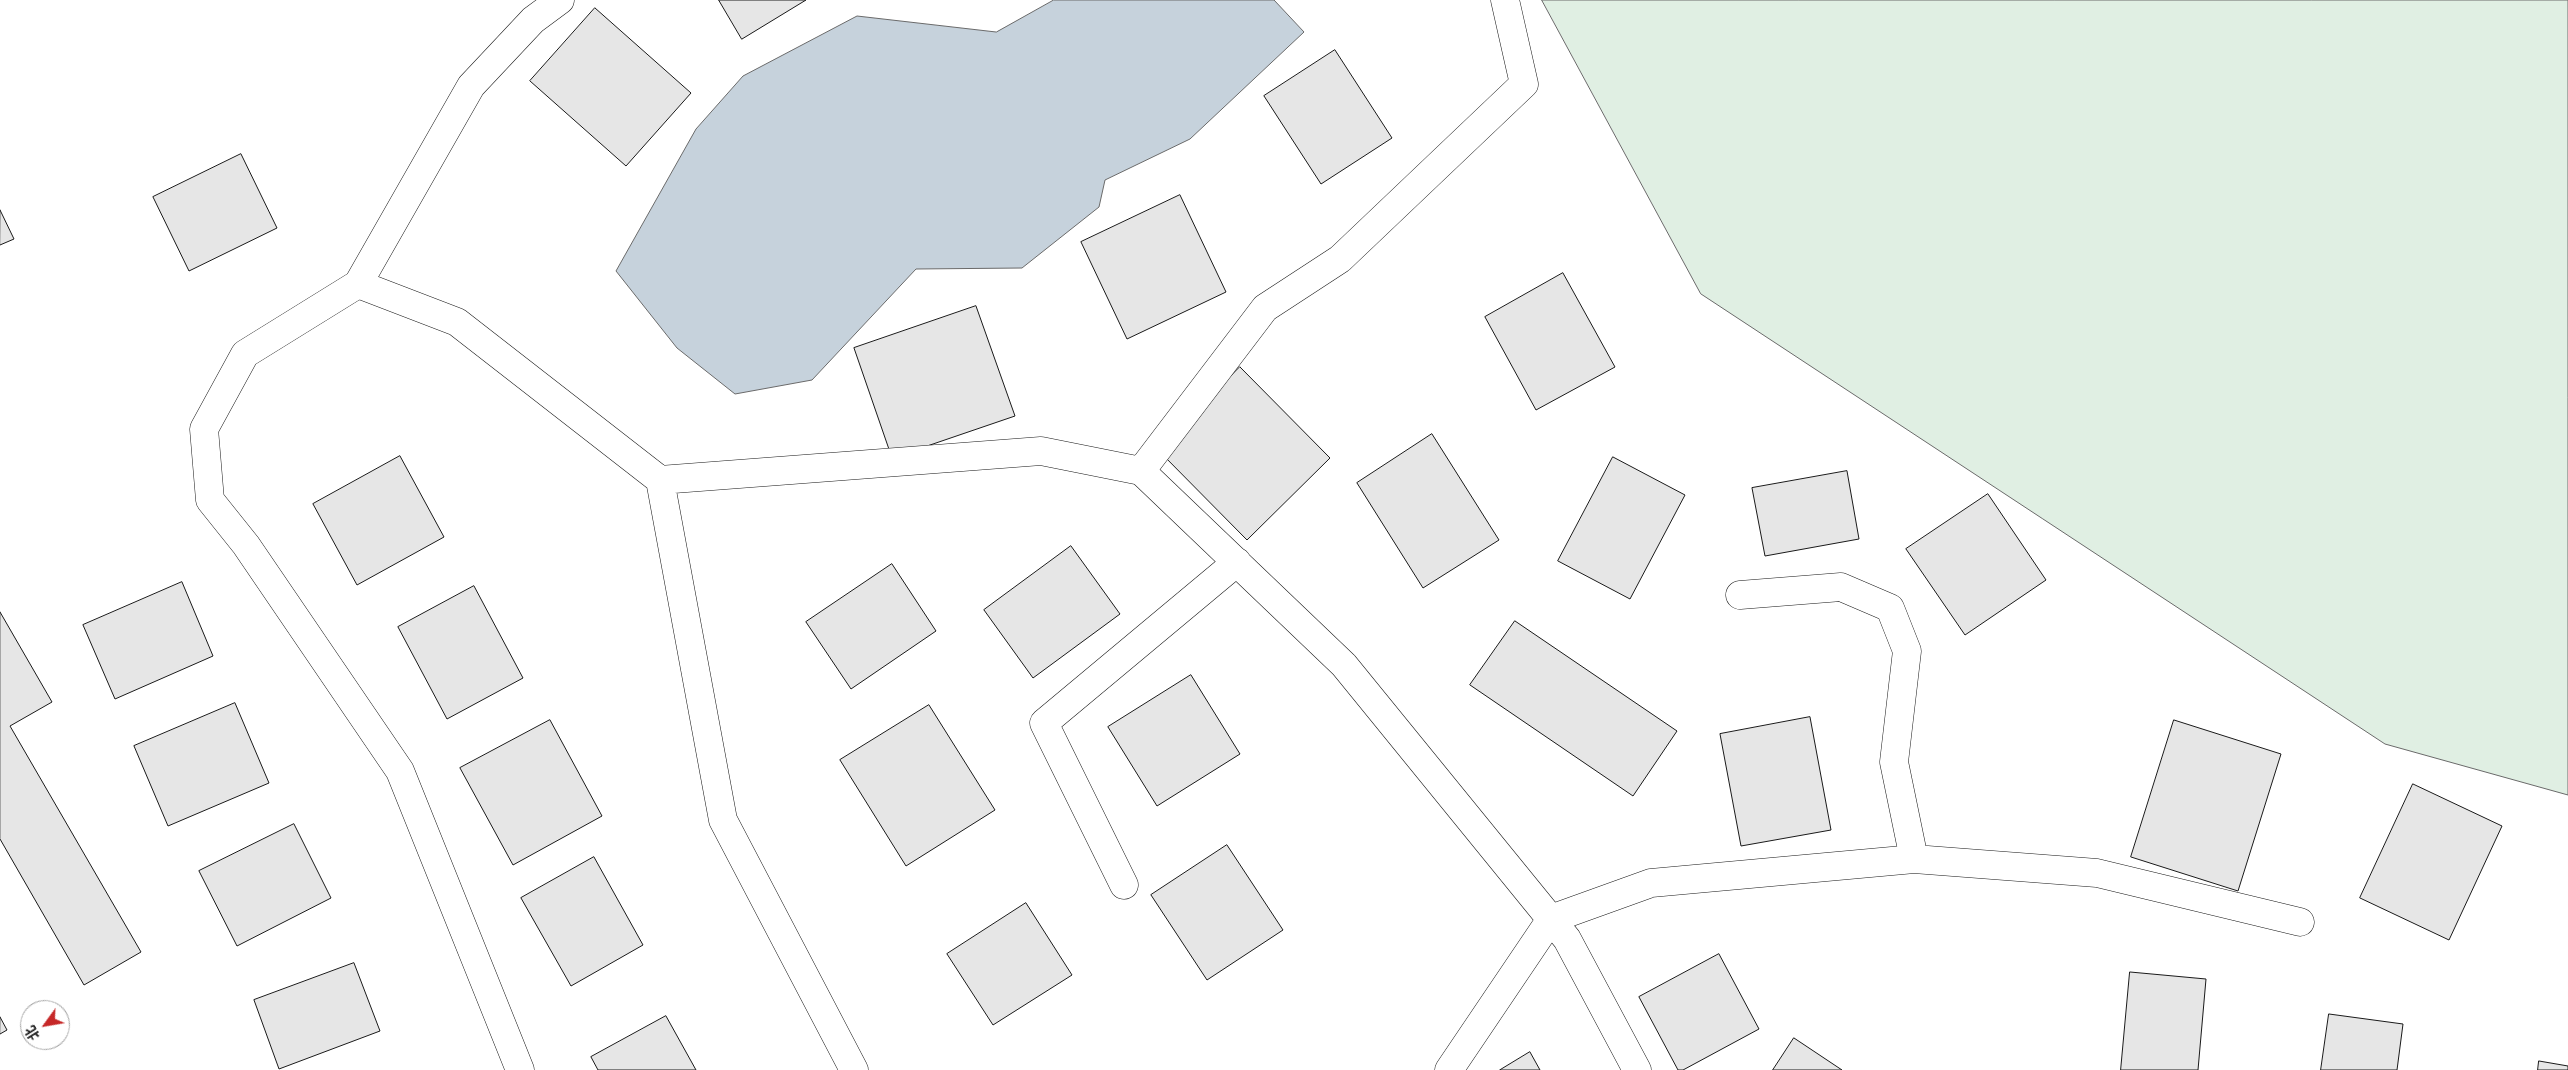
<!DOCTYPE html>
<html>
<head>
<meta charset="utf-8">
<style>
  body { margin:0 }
  #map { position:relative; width:2568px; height:1070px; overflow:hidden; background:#fff; font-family:"Zilla Slab","Noto Sans SC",serif }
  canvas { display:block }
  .north { position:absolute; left:20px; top:1000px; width:50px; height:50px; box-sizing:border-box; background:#fff; border:1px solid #a3a3a3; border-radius:50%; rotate:238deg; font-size:14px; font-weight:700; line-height:20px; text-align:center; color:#1a1a1a }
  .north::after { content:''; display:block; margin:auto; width:18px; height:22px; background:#c62828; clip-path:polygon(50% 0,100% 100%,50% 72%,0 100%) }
</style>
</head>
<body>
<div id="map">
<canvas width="2568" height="1070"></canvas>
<div class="north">北</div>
</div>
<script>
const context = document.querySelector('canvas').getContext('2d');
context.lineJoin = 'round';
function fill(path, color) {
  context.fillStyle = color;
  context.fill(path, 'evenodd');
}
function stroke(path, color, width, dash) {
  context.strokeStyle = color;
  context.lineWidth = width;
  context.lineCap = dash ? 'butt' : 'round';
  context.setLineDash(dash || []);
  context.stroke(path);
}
const green = new Path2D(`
  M 1542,0 L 2568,0 L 2568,795 L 2385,744 L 1701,294 Z`);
fill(green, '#e0efe3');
stroke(green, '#6a6a6a', 1);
const water = new Path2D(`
  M 1054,0 L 1274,0 L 1304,32 L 1190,139 L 1105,180 L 1099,207 L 1022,268 L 916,269 L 812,380 L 735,394 L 677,348 L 616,271 L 696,129 L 743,76 L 857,16 L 996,32 Z`);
fill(water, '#c6d2dc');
stroke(water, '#6a6a6a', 1);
const building = new Path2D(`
  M 719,0 L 806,0 L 742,39 Z
  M 595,8 L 691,93 L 626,166 L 530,81 Z
  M 1335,50 L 1392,138 L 1321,184 L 1264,96 Z
  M 241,154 L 277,228 L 189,271 L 153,197 Z
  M 1180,195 L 1226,292 L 1127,339 L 1081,242 Z
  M 0,210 L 14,239 L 0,245 Z
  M 1563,273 L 1615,367 L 1536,410 L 1485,317 Z
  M 976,306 L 1015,416 L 892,458 L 854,348 Z
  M 1240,367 L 1330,458 L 1247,540 L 1158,450 Z
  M 1432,434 L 1499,540 L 1423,588 L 1357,483 Z
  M 400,456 L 444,537 L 357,585 L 313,504 Z
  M 1613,457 L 1685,495 L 1630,599 L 1558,561 Z
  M 1847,471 L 1859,539 L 1765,556 L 1752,488 Z
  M 1988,494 L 2046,580 L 1965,635 L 1906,549 Z
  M 1071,546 L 1120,614 L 1033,678 L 984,610 Z
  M 892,564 L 936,631 L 851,689 L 806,622 Z
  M 182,582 L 213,656 L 115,699 L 83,625 Z
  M 474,586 L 523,678 L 447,719 L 398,627 Z
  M 0,612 L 52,702 L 10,726 L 141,952 L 84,985 L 0,839 Z
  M 1515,621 L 1677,731 L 1633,796 L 1470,685 Z
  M 1191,675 L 1240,754 L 1157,806 L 1108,727 Z
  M 235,703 L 269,783 L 168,826 L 134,746 Z
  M 929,705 L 995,810 L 906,866 L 840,760 Z
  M 1810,717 L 1831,830 L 1741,846 L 1720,734 Z
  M 550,720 L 602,816 L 513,865 L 460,768 Z
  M 2174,720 L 2281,754 L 2238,891 L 2131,857 Z
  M 2413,784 L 2502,826 L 2449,940 L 2360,898 Z
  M 294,824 L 331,898 L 237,946 L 199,871 Z
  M 1227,845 L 1283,930 L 1207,980 L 1151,895 Z
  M 594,857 L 643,945 L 571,986 L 521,898 Z
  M 1026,903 L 1072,975 L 993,1025 L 947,954 Z
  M 1719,954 L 1759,1029 L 1683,1070 L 1678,1070 L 1639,997 Z
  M 354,963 L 380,1031 L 279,1069 L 254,1000 Z
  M 2130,972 L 2206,979 L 2198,1070 L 2121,1070 Z
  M 2329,1014 L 2403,1024 L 2397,1070 L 2321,1070 Z
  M 666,1016 L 696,1070 L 598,1070 L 591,1057 Z
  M 0,1017 L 7,1030 L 0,1034 Z
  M 1794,1038 L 1842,1070 L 1773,1070 Z
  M 1530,1052 L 1540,1070 L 1500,1070 Z
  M 2539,1061 L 2568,1066 L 2568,1070 L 2538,1070 Z`);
fill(building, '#e6e6e6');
stroke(building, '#1a1a1a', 1);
const minor = new Path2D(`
  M 358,284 L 471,86 L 533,20 L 560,0
  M 1141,471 L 1265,308 L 1340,259 L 1524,84 L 1505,0
  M 660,480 L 1041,451 L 1141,471 L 1344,665 L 1567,939 L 1637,1070
  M 1740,595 L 1841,587 L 1890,608 L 1907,651 L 1894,762 L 1914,859
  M 1124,885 L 1044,723 L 1237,562
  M 520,1070 L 400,771 L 246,545 L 210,500 L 204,429 L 245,354 L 358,284 L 457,322 L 660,480 L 723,820 L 854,1070
  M 1449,1070 L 1551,919 L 1651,883 L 1914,859 L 2097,873 L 2300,922`);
stroke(minor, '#1a1a1a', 29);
stroke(minor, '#fff', 28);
</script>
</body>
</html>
